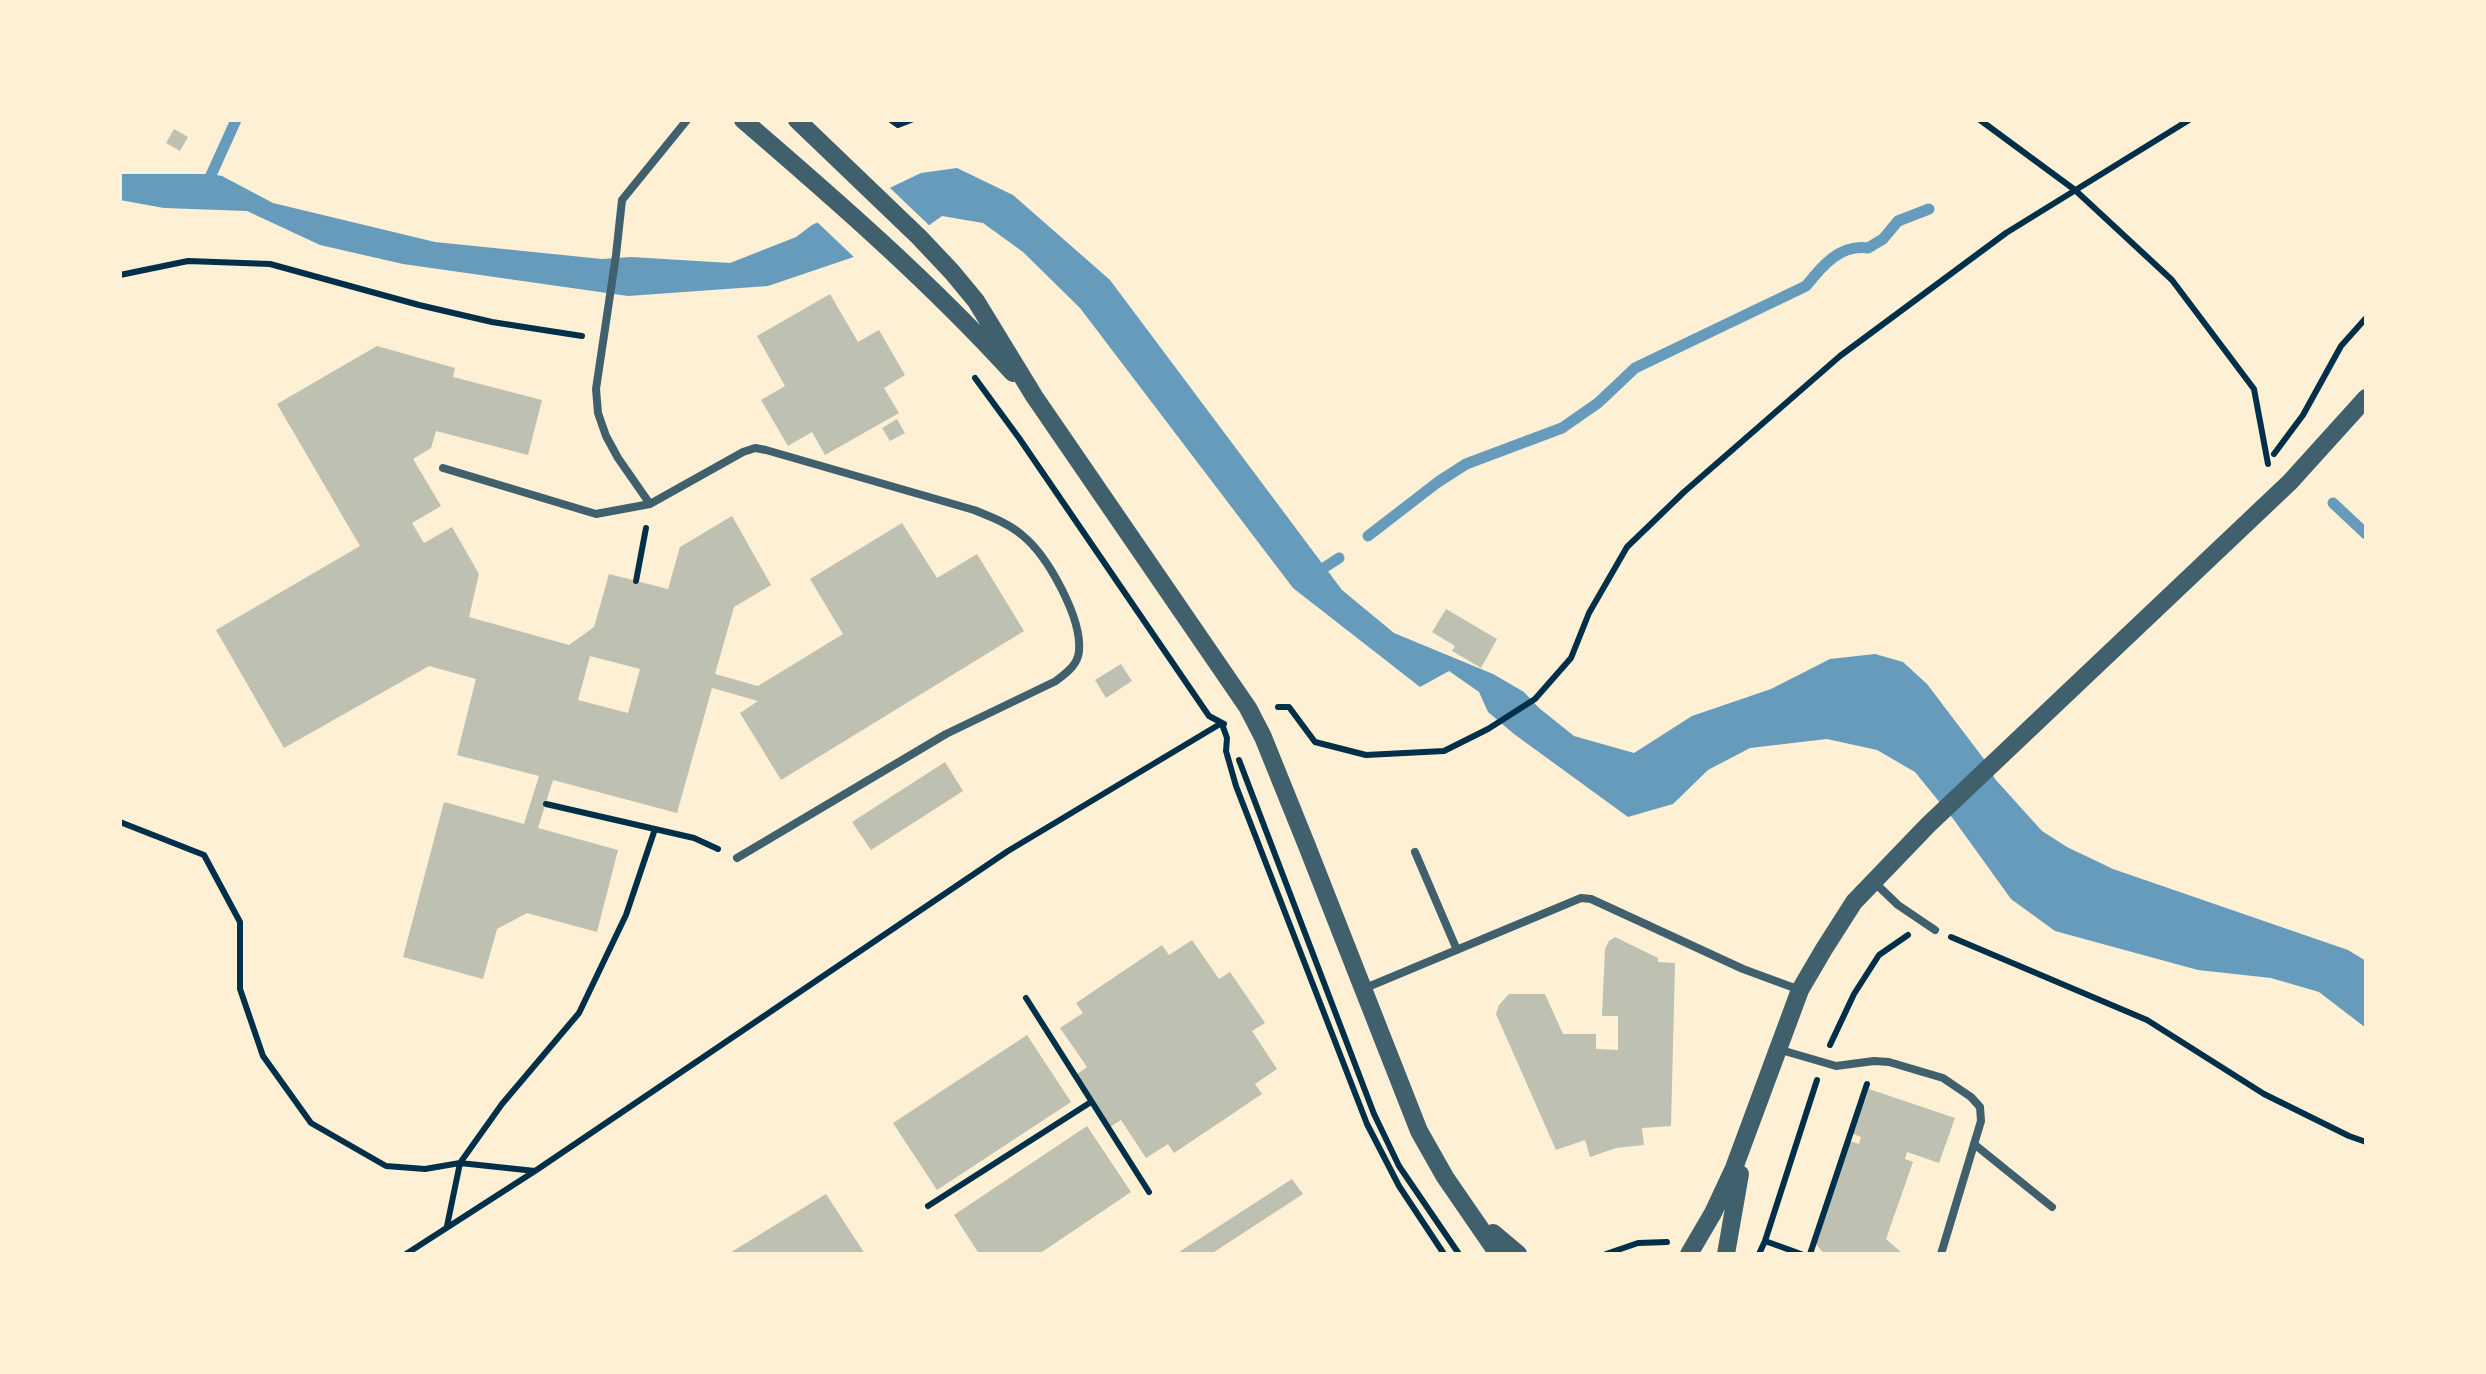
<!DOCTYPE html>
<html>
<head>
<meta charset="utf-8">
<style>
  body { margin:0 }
  #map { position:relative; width:2486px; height:1374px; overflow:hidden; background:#fdf0d5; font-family:Karla,sans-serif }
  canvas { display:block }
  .frame { position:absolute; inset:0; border:122px solid #fdf0d5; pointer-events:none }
</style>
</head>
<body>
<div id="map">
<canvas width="2486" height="1374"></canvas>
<div class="frame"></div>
</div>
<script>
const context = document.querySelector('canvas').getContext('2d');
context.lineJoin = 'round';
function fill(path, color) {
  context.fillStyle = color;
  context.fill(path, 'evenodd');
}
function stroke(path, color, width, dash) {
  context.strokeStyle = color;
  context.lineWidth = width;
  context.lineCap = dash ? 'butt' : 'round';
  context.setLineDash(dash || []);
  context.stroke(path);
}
fill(new Path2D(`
  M 957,168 L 1013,195 L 1110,280 L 1342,590 L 1394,633 L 1493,674 L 1524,692 L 1539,708 L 1574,736 L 1634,753 L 1692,716 L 1771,689 L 1830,659 L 1875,654 L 1903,662 L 1927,684 L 1987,763 L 1995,779 L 2042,831 L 2067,847 L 2113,869 L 2348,950 L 2366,961 L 2366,1028 L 2319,992 L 2271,978 L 2198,970 L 2055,931 L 2011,899 L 1954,820 L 1915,772 L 1877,750 L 1827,739 L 1750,748 L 1708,770 L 1673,804 L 1628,817 L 1514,734 L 1488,712 L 1479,692 L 1449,671 L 1420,687 L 1293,588 L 1080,308 L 1023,252 L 983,223 L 942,216 L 921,231 L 895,243 L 768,286 L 628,296 L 403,264 L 320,245 L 247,211 L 164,208 L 120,200 L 120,174 L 211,174 L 222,176 L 273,203 L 435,242 L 602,259 L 631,257 L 730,263 L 796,237 L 812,225 L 921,173 Z`), '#669bbc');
fill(new Path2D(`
  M 888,186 L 933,229 L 897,247 L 858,261 L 815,220 Z`), '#fdf0d5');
stroke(new Path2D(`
  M 207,184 L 236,120
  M 2333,503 L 2366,534
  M 1368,536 L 1438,482 L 1466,464 L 1562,428 L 1598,403 L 1635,368 L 1806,286 C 1822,266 1840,244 1868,248 L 1883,239 L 1898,221 L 1929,209
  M 1313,575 L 1339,558`), '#669bbc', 11);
fill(new Path2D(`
  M 174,129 L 188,137 L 180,151 L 166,143 Z
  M 830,294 L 858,342 L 879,330 L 905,375 L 884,388 L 899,413 L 825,455 L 812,432 L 788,446 L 761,400 L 785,386 L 757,336 Z
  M 377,346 L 455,368 L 453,377 L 542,400 L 528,455 L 436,431 L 431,448 L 413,459 L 441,506 L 412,523 L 424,543 L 452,527 L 479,574 L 469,617 L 569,645 L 594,627 L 609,574 L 668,589 L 680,547 L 732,516 L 771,585 L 734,607 L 715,674 L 758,686 L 843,634 L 810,579 L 902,523 L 937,578 L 977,554 L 1024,631 L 781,780 L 740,713 L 758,701 L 712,688 L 677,813 L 553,780 L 538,828 L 618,850 L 597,932 L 527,913 L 497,929 L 483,979 L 403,957 L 444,802 L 524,824 L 539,776 L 457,755 L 476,679 L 429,666 L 284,748 L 216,630 L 360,546 L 277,404 ZM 590,656 L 640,669 L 628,713 L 578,700 Z
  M 897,419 L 905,433 L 890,441 L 882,428 Z
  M 1446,609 L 1497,639 L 1481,668 L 1452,651 L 1455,646 L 1432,632 Z
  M 1121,664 L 1132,681 L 1106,698 L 1095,680 Z
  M 945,762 L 963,791 L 871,850 L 852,822 Z
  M 1615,937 L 1658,958 L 1658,962 L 1675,963 L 1671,1126 L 1642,1128 L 1644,1145 L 1616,1148 L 1590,1157 L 1585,1140 L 1556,1150 L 1496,1014 L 1499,1005 L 1509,994 L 1545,994 L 1563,1034 L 1596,1034 L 1596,1049 L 1618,1050 L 1618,1016 L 1602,1016 L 1605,949 L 1609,941 Z
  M 1192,940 L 1219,979 L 1230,972 L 1265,1023 L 1252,1031 L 1277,1069 L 1255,1084 L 1262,1094 L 1174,1153 L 1168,1144 L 1146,1158 L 1121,1120 L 1110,1127 L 1076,1075 L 1087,1067 L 1060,1028 L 1083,1013 L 1076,1003 L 1162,945 L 1169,955 Z
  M 1027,1035 L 1071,1102 L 937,1190 L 893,1123 Z
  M 1869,1089 L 1955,1118 L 1939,1163 L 1907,1152 L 1905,1159 L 1913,1162 L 1886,1239 L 1903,1254 L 1824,1254 L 1816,1244 L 1850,1141 L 1859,1144 L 1861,1137 L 1853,1134 Z
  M 1087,1126 L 1131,1192 L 1039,1254 L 979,1254 L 954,1215 Z
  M 1292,1179 L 1303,1194 L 1211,1254 L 1176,1254 Z
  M 826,1194 L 865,1254 L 728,1254 Z`), '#bec0b2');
stroke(new Path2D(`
  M 891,120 L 898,125 L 911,120
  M 1980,120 L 2075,190 L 2172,280 L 2254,389 L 2268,464
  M 120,275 L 188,261 L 270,264 L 419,305 L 492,322 L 582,336
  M 975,378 L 1019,438 L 1209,716 L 1224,724
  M 2274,454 L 2303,415 L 2341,346 L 2366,318
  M 636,581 L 646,528
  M 1278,707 L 1289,707 L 1315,742 L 1366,755 L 1444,751 L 1488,729 L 1535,699 L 1571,658 L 1589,613 L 1627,547 L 1684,492 L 1840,356 L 2006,233 L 2189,120
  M 1222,724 L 1227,738 L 1226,751 L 1236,786 L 1367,1124 L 1399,1186 L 1444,1254
  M 1239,760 L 1374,1114 L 1399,1166 L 1459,1254
  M 546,804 L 694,838 L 718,849
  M 120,822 L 204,855 L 240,922 L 240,989 L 263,1056 L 311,1123 L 386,1166 L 425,1169 L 460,1163 L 535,1171
  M 1951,937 L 2147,1020 L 2264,1094 L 2349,1136 L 2366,1142
  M 1026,998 L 1149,1192
  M 1830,1045 L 1854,994 L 1879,955 L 1908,935
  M 928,1206 L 1091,1102
  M 447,1226 L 460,1163 L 502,1104 L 579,1013 L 626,915 L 655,829
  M 1765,1241 L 1801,1254
  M 406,1254 L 535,1171 L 1008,851 L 1220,724
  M 1606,1254 L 1638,1243 L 1667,1242
  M 1759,1254 L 1765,1241 L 1817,1080
  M 1810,1254 L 1867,1084`), '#003049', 6);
stroke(new Path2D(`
  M 687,120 L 622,200 L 616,255 L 596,389 L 598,413 L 606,436 L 618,458 L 650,504 L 743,452 L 755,448 L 766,450 L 974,510 C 991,517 1008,523 1022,535 C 1048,556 1082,618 1079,651 C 1078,665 1066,673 1056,681 L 946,734 L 737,858
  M 443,468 L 596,514 L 650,504
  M 1415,852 L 1457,950
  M 1873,881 L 1898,905 L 1935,930
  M 1363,989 L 1581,898 L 1591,899 L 1743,969 L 1800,990
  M 1781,1050 L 1836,1066 L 1874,1061 L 1889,1062 L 1943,1078 L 1971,1097 L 1980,1107 L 1981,1121 L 1941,1254
  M 1974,1144 L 2052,1207`), '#3f606c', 8);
stroke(new Path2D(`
  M 743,120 C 836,200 930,282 1013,373
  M 797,120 L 919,237 L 952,272 L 976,301 L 1034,396 L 1248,708 L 1263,737 L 1307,846 L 1419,1131 L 1445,1177 L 1498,1254
  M 1493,1233 L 1518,1254
  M 1689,1254 L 1713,1213 L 1734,1168 L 1800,990 L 1824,949 L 1854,902 L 1928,825 L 2290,482 L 2366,398
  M 1726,1254 L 1740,1174`), '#3f606c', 18);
</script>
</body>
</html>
